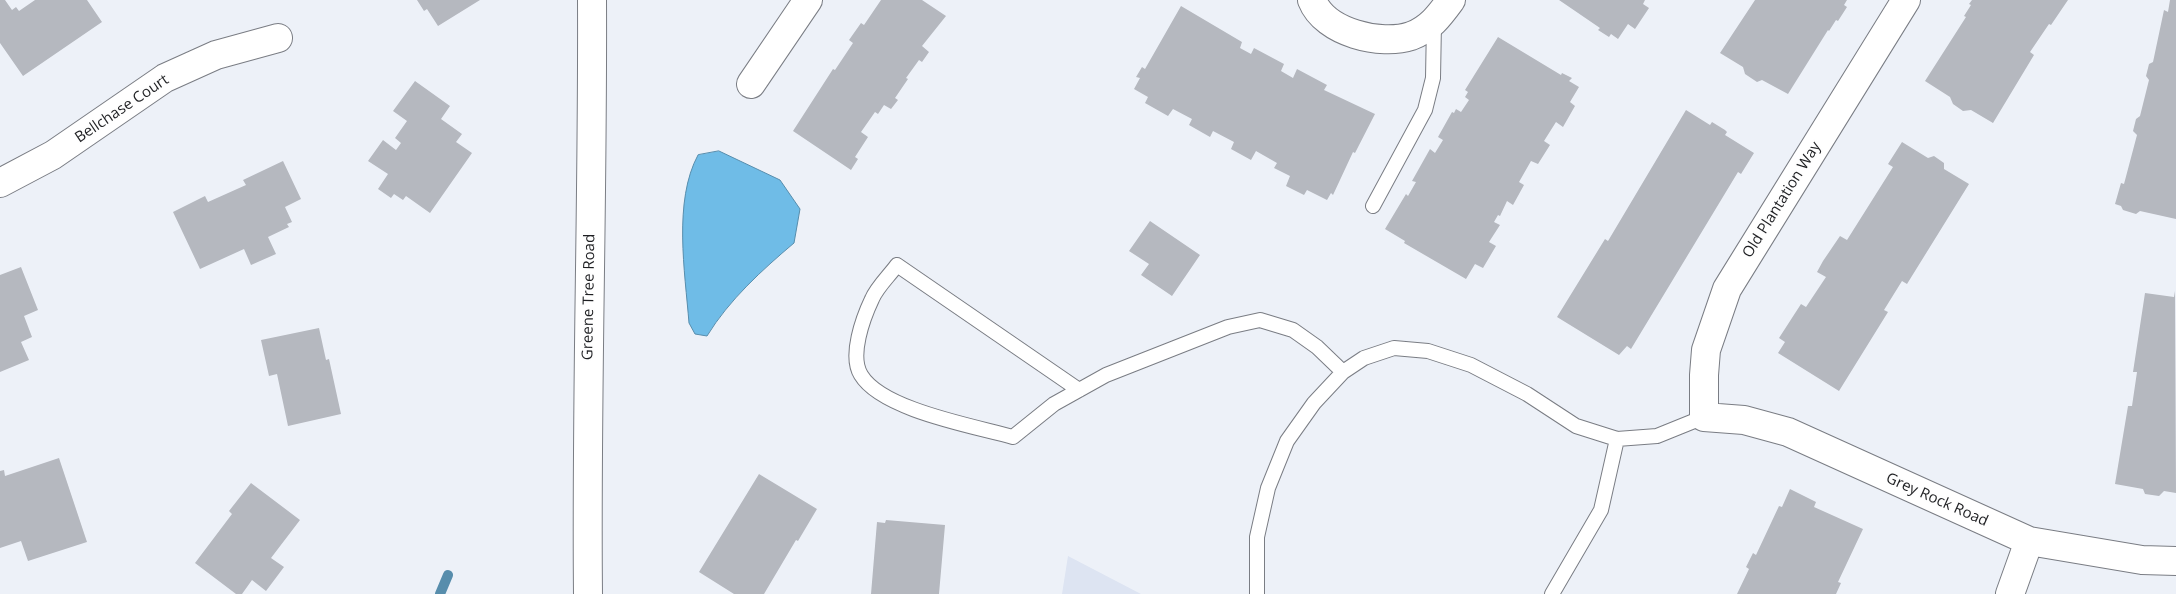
<!DOCTYPE html>
<html>
<head>
<meta charset="utf-8">
<style>
  body { margin:0 }
  canvas { display:block; background:#edf1f8 }
</style>
</head>
<body>
<canvas width="2176" height="594"></canvas>
<script>
const context = document.querySelector('canvas').getContext('2d');
context.lineJoin = 'round';
function fill(path, color) {
  context.fillStyle = color;
  context.fill(path, 'evenodd');
}
function stroke(path, color, width, dash) {
  context.strokeStyle = color;
  context.lineWidth = width;
  context.lineCap = dash ? 'butt' : 'round';
  context.setLineDash(dash || []);
  context.stroke(path);
}
function write(font, color, halo, rows, align = 'center') {
  context.font = font + ' "Open Sans",sans-serif';
  context.lineWidth = 4;
  context.setLineDash([]);
  context.textBaseline = 'middle';
  context.strokeStyle = halo;
  context.fillStyle = color;
  for (const [text, x, y, turn = 0] of rows) {
    context.save();
    context.translate(x, y);
    context.rotate((+turn || 0) * Math.PI / 180);
    context.textAlign = isNaN(turn) ? turn : align;
    if (halo) context.strokeText(text, 0, 0);
    context.fillText(text, 0, 0);
    context.restore();
  }
}
fill(new Path2D(`
  M 1068,556 L 1141,594 L 1062,594 Z`), '#dde4f2');
const water = new Path2D(`
  M 719,151 L 780,180 L 800,209 L 794,243 C 762,270 729,300 707,336 L 695,334 L 689,323 C 685,272 673,201 698,155 Z`);
fill(water, '#6fbce7');
stroke(water, '#578dac', 1);
stroke(new Path2D(`
  M 440,594 L 448,575`), '#578dac', 10);
fill(new Path2D(`
  M 0,0 L 5,0 L 12,10 L 16,7 L 19,11 L 35,0 L 87,0 L 102,22 L 23,76 L 0,43 Z
  M 417,0 L 480,0 L 438,26 L 427,9 L 424,11 Z
  M 881,0 L 922,0 L 946,16 L 922,46 L 929,52 L 922,62 L 919,60 L 906,78 L 908,79 L 895,98 L 898,100 L 891,109 L 884,105 L 878,114 L 875,112 L 861,132 L 868,137 L 855,157 L 858,159 L 851,170 L 793,131 L 833,69 L 835,70 L 853,43 L 849,40 L 861,23 L 864,25 Z
  M 1559,0 L 1645,0 L 1643,4 L 1649,8 L 1635,29 L 1628,24 L 1618,39 L 1611,34 L 1609,37 L 1598,30 L 1600,28 Z
  M 1755,0 L 1847,0 L 1844,5 L 1847,7 L 1838,21 L 1836,20 L 1829,31 L 1828,30 L 1788,94 L 1762,80 L 1757,82 L 1745,74 L 1743,67 L 1720,53 Z
  M 1972,0 L 2068,0 L 2051,25 L 2049,24 L 2030,52 L 2034,55 L 1993,123 L 1971,110 L 1963,111 L 1953,104 L 1950,97 L 1925,81 L 1966,17 L 1964,16 L 1971,5 L 1969,4 Z
  M 2170,0 L 2176,0 L 2176,219 L 2140,211 L 2136,214 L 2123,210 L 2121,206 L 2115,204 L 2121,183 L 2124,184 L 2137,135 L 2133,131 L 2136,119 L 2140,116 L 2149,80 L 2146,76 L 2149,64 L 2153,62 L 2164,10 L 2168,12 Z
  M 1181,6 L 1242,42 L 1240,48 L 1251,54 L 1254,48 L 1284,64 L 1281,71 L 1293,78 L 1297,69 L 1327,85 L 1324,90 L 1375,114 L 1355,153 L 1353,152 L 1333,195 L 1331,193 L 1327,200 L 1307,190 L 1304,195 L 1286,186 L 1290,176 L 1274,168 L 1277,163 L 1256,151 L 1251,160 L 1231,149 L 1234,142 L 1213,131 L 1210,137 L 1189,125 L 1192,119 L 1173,109 L 1168,116 L 1145,103 L 1148,97 L 1134,89 L 1140,78 L 1136,77 L 1142,67 L 1145,69 Z
  M 1498,37 L 1561,75 L 1562,73 L 1572,78 L 1569,81 L 1579,87 L 1570,102 L 1575,106 L 1563,127 L 1556,122 L 1544,141 L 1550,145 L 1538,164 L 1531,161 L 1519,182 L 1524,185 L 1513,205 L 1507,201 L 1500,216 L 1498,215 L 1494,222 L 1500,225 L 1489,242 L 1496,246 L 1483,268 L 1475,264 L 1466,279 L 1404,243 L 1405,241 L 1385,229 L 1406,194 L 1408,196 L 1416,182 L 1412,181 L 1430,149 L 1435,153 L 1443,140 L 1438,137 L 1452,112 L 1454,113 L 1456,109 L 1461,112 L 1469,100 L 1465,97 L 1468,92 L 1465,90 Z
  M 415,81 L 450,106 L 441,119 L 462,134 L 456,142 L 472,153 L 430,213 L 406,196 L 403,200 L 394,194 L 391,198 L 378,189 L 388,174 L 368,161 L 383,140 L 396,150 L 401,143 L 395,138 L 407,121 L 393,111 Z
  M 1686,110 L 1710,125 L 1712,122 L 1725,130 L 1727,132 L 1725,135 L 1754,153 L 1741,174 L 1738,172 L 1631,349 L 1627,346 L 1619,355 L 1557,317 L 1605,239 L 1608,241 Z
  M 1902,142 L 1928,158 L 1934,156 L 1944,163 L 1944,169 L 1969,184 L 1907,284 L 1902,281 L 1884,310 L 1888,312 L 1839,391 L 1778,353 L 1785,342 L 1779,338 L 1801,304 L 1806,307 L 1826,277 L 1817,272 L 1823,261 L 1840,236 L 1847,240 L 1893,167 L 1888,164 Z
  M 283,161 L 301,199 L 285,207 L 292,222 L 287,224 L 289,227 L 268,237 L 276,254 L 251,265 L 244,249 L 200,269 L 173,212 L 205,196 L 208,202 L 246,185 L 243,180 Z
  M 1150,221 L 1200,255 L 1172,296 L 1141,275 L 1149,264 L 1129,251 Z
  M 21,267 L 38,310 L 24,316 L 32,337 L 21,342 L 29,360 L 0,372 L 0,275 Z
  M 2175,291 L 2176,493 L 2164,491 L 2159,496 L 2145,494 L 2143,489 L 2115,484 L 2128,406 L 2132,406 L 2137,372 L 2133,372 L 2145,293 L 2174,297 Z
  M 319,328 L 326,360 L 329,359 L 341,414 L 288,426 L 277,374 L 269,376 L 261,340 Z
  M 59,458 L 87,542 L 28,561 L 21,541 L 0,548 L 0,471 L 4,470 L 5,476 Z
  M 759,474 L 817,509 L 798,541 L 796,540 L 764,594 L 734,594 L 699,572 Z
  M 251,483 L 300,520 L 271,558 L 284,567 L 266,591 L 252,580 L 242,594 L 236,594 L 195,563 L 232,514 L 229,511 Z
  M 1790,489 L 1816,502 L 1814,507 L 1863,529 L 1838,582 L 1841,583 L 1836,594 L 1737,594 L 1749,569 L 1746,567 L 1753,553 L 1756,555 L 1779,506 L 1782,507 Z
  M 886,520 L 945,525 L 939,594 L 871,594 L 877,522 L 885,523 Z`), '#b5b8bf');
const service = new Path2D(`
  M 1373,206 L 1425,110 L 1433,78 L 1434,23
  M 1079,390 L 897,265 C 889,276 877,287 872,299 C 863,318 849,356 861,375 C 882,410 974,426 1013,437 L 1054,404 L 1106,375 L 1228,327 L 1260,320 L 1293,330 L 1317,347 L 1343,372
  M 1257,594 L 1257,537 L 1268,488 L 1287,441 L 1314,403 L 1343,372 L 1364,358 L 1394,348 L 1428,351 L 1471,365 L 1527,394 L 1576,426 L 1617,439 L 1657,436 L 1704,417
  M 1552,594 L 1601,510 L 1617,439`);
const minor = new Path2D(`
  M 1312,0 C 1325,33 1381,46 1411,36 C 1430,29 1440,15 1451,0
  M 1906,0 L 1727,289 L 1706,350 L 1704,375 L 1704,417 L 1744,420 L 1788,432 L 2029,541 L 2142,560 L 2176,561
  M 751,84 L 808,0
  M 0,183 L 53,155 L 165,78 L 216,55 L 278,38
  M 2010,594 L 2029,541`);
const tertiary = new Path2D(`
  M 588,594 C 586,396 593,198 592,0`);
stroke(service, '#7a7d84', 16);
stroke(minor, '#7a7d84', 30);
stroke(tertiary, '#7a7d84', 30);
stroke(service, '#fff', 14);
stroke(minor, '#fff', 28);
stroke(tertiary, '#fff', 28);
write('15px', '#1e1f22', '#fefefe', [
  ["Bellchase Court",122,109,-34],
  ["Old Plantation Way",1782,200,-58],
  ["Greene Tree Road",589,297,-89],
  ["Grey Rock Road",1937,500,24]
]);
</script>
</body>
</html>
